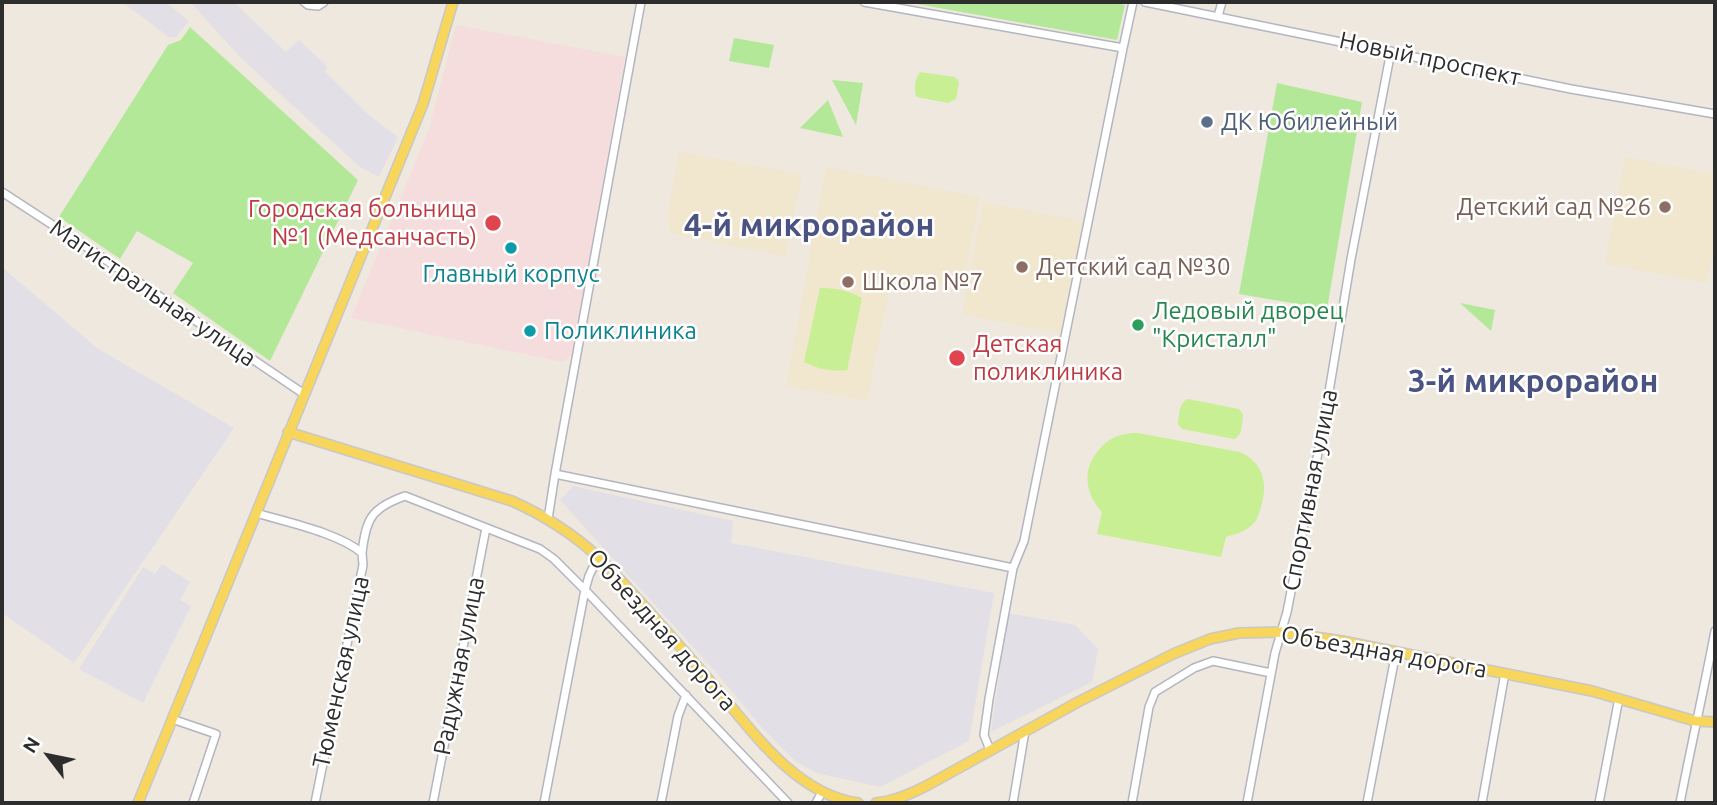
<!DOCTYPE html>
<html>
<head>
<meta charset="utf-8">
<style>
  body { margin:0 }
  #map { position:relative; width:1717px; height:805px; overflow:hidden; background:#efe8df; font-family:Ubuntu,sans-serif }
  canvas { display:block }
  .frame { position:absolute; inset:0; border:4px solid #2d2d2d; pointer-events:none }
  .north { position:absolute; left:14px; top:721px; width:70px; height:70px; -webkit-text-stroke:5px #fff; paint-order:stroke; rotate:302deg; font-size:19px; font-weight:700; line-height:28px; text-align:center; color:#2d2d2d }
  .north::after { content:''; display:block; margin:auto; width:24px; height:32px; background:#2d2d2d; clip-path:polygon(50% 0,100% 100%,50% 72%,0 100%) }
</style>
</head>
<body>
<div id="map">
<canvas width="1717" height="805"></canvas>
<div class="frame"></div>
<div class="north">N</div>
</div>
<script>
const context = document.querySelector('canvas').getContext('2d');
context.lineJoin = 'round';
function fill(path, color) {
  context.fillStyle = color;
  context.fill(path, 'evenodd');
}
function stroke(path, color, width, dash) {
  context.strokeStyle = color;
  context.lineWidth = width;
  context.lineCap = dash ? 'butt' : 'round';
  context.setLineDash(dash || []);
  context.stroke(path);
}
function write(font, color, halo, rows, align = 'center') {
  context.font = font + ' Ubuntu,sans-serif';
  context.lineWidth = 5;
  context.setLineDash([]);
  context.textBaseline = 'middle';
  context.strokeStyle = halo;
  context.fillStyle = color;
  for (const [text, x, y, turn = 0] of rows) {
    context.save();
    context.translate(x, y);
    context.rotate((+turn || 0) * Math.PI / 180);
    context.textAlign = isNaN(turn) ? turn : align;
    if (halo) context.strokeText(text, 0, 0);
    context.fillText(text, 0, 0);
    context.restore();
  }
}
fill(new Path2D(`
  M 122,2 L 165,2 L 189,21 L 176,37 L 169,37 Z
  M 190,2 L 234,2 L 286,52 L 299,40 L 327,66 L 325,72 L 369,115 L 398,137 L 379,177 L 360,167 L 242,59 Z
  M 2,267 L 97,348 L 234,428 L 74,663 L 2,613 Z
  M 573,486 L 733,521 L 731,543 L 994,593 L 969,741 L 880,787 L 817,773 L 796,762 L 763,729 L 713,669 L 560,500 Z
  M 162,564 L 190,582 L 180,600 L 191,606 L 143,703 L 79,669 L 143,567 L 155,574 Z
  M 1008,613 L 1075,625 L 1098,649 L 1092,682 L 991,732 Z`), '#e2dfe7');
fill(new Path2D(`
  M 679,152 L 802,174 L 786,257 L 670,233 L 667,216 Z
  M 1625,157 L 1715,174 L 1715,240 L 1707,283 L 1605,264 Z
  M 826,167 L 980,197 L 963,289 L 892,275 L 867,401 L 786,386 Z
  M 983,202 L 1083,221 L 1060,334 L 962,314 Z`), '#f1e6ce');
fill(new Path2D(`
  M 456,25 L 625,57 L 572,355 L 563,362 L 351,318 L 429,129 Z`), '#f5dcdd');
fill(new Path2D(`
  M 906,2 L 1110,2 L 1125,5 L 1117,40 Z
  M 190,27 L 358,180 L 270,361 L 173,293 L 193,263 L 137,231 L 120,259 L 59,217 L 168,45 L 181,40 Z
  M 734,38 L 774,45 L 769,68 L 729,61 Z
  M 832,80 L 863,83 L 856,125 Z
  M 1277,83 L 1362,102 L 1327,309 L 1239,294 Z
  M 828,100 L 843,137 L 800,128 Z
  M 1460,303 L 1495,310 L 1491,331 Z`), '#b3e899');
fill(new Path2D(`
  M 920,72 L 954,77 L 958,80 L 959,84 L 956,99 L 948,103 L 917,97 C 913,91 915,78 920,72 Z
  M 820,288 C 836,288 847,290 862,298 L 847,370 C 831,372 819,369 804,362 Z
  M 1188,399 L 1239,409 L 1243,414 C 1242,423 1243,436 1234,439 L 1182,429 L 1178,424 C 1179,415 1179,402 1188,399 Z
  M 1138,433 L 1240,452 C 1264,463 1268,484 1261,507 C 1259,512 1258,518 1255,522 C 1246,532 1238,533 1226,537 L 1221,557 L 1097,534 L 1102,512 C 1086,495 1081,470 1098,451 C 1102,446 1106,442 1111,439 C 1120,434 1129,433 1138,433 Z`), '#c8ef94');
const minor = new Path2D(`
  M 304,2 L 308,5 L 318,6 L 324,2
  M 864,2 L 1123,48 L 1133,2
  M 1145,2 L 1571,89 L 1715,114
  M 1218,16 L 1222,2
  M 2,192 L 88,248 L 304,394
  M 555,474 L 1013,568
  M 256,513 C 286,522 339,533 362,553 L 363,565 L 315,803
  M 548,519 L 555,474 L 641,2
  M 362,553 C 366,519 371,508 405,496 L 540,549 L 554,559 L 585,590 L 788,803
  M 172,719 L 216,734 L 193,803
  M 990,750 L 984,735 L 989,699 L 1013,568 L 1024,541 L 1123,48
  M 433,803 L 486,528
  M 544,803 L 585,590 L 589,576 L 598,557
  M 661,803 L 678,716 L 686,695
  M 816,803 L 822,792
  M 1013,803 L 1025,731
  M 1132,803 L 1149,707 L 1155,692 L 1194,668 L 1213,661 L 1271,673
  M 1247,803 L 1275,653 L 1287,612 L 1324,422 L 1351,259 L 1391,51
  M 1367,803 L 1396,652
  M 1482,803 L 1505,673
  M 1599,803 L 1619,698
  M 1680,803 C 1691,746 1704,689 1715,631`);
const major = new Path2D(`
  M 288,432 L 512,501 C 543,515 572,533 597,556 C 614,572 629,590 645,607 C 666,631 688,655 709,680 C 749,726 793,794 858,803
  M 138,803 L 423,104 L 453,2
  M 876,803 C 895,801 911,794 928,785 L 1078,702 L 1173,654 L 1210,639 L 1239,633 L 1281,632 L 1342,641 L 1592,691 L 1695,721 L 1715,722`);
stroke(minor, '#b3b5c1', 10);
stroke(major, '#c8c8c8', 12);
stroke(minor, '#fff', 7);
stroke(major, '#f8d55b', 9);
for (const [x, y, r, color] of [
  [1207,122,7,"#5c6f8a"],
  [1665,207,7,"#8d6e63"],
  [493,223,9,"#e0444e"],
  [511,248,7,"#0f9aa8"],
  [1022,267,7,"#8d6e63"],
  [848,282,7,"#8d6e63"],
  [1138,325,7,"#2e9e5b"],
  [530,331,7,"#0f9aa8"],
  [957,358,9,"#e0444e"]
]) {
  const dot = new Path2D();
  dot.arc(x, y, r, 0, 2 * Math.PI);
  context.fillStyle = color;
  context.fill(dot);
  stroke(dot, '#fff', 2.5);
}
write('24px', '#2d2d2d', '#fff', [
  ["Новый проспект",1430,59,12],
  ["Магистральная улица",153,293,34],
  ["Спортивная улица",1310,490,-79],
  ["Объездная дорога",662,630,48],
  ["Объездная дорога",1384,652,10],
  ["Радужная улица",459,666,-79],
  ["Тюменская улица",341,672,-78]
]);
write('24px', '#4e5e75', '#fff', [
  ["ДК Юбилейный",1221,122]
], 'left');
write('24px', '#785e54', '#fff', [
  ["Детский сад №26",1651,207,"right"],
  ["Детский сад №30",1036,267],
  ["Школа №7",862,282]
], 'left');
write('24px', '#be3a42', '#fff', [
  ["Городская больница",477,209],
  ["№1 (Медсанчасть)",477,237],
  ["Детская",973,344,"left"],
  ["поликлиника",973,372,"left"]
], 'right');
write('24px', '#0d838f', '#fff', [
  ["Главный корпус",511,274],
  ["Поликлиника",544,331,"left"]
]);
write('24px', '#27864d', '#fff', [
  ["Ледовый дворец",1152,311],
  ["\"Кристалл\"",1152,339]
], 'left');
write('bold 32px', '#4a5381', '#fff', [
  ["4-й микрорайон",809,225],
  ["3-й микрорайон",1533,381]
]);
</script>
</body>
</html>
